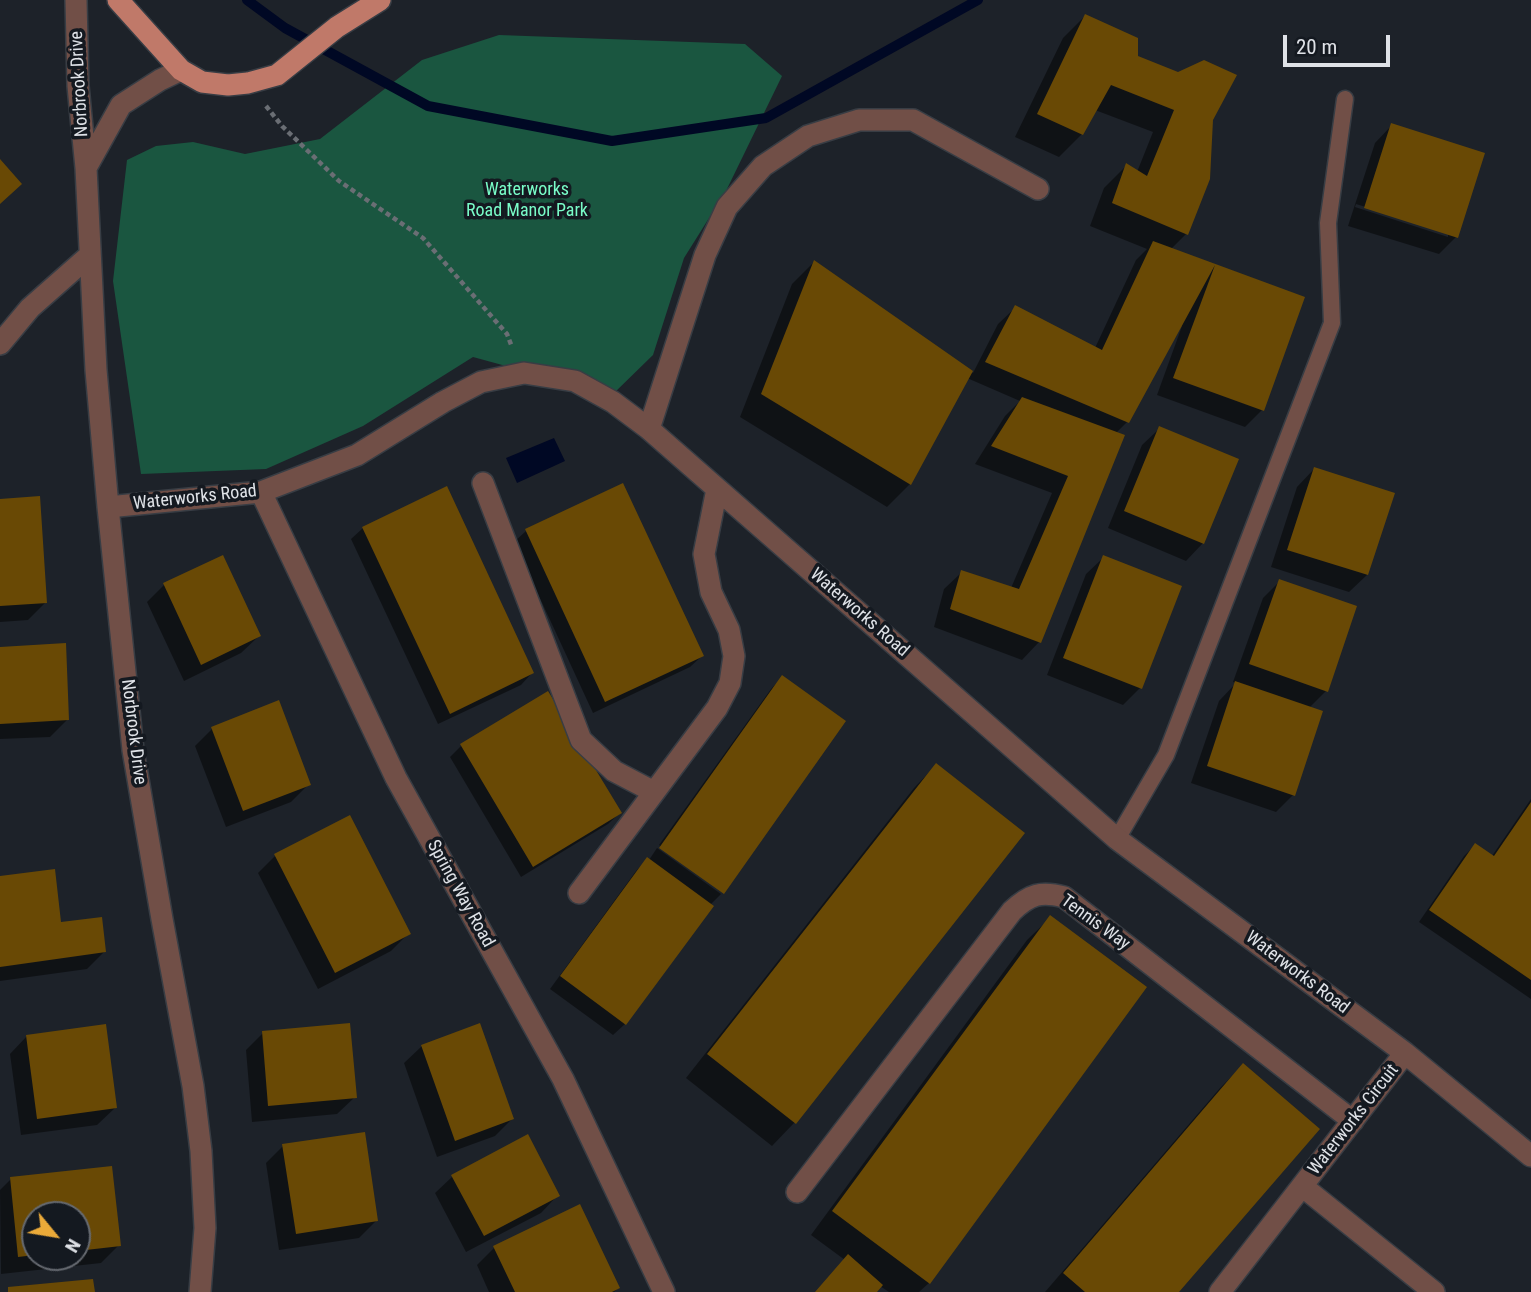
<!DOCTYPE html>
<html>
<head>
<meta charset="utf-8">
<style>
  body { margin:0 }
  #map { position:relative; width:1531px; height:1292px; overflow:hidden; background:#1d2229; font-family:"Roboto Condensed",sans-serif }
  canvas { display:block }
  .north { position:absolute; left:21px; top:1201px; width:70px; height:70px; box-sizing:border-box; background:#141920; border:2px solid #656970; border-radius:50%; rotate:120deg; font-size:19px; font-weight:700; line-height:28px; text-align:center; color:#dfe2e7 }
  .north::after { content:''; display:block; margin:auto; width:24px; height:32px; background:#ebaa39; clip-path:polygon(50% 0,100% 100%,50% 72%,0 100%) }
  .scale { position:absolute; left:1283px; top:35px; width:107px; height:32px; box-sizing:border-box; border:4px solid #dfe2e7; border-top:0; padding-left:9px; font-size:21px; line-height:24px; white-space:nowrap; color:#dfe2e7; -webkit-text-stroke:5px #141920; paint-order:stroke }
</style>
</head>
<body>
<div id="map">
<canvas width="1531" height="1292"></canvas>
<div class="north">N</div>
<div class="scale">20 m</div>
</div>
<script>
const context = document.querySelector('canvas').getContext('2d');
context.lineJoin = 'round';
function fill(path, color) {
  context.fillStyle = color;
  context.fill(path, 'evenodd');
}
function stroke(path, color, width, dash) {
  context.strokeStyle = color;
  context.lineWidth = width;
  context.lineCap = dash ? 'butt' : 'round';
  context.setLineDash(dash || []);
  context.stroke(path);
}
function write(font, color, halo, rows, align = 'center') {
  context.font = font + ' "Roboto Condensed",sans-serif';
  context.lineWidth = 7;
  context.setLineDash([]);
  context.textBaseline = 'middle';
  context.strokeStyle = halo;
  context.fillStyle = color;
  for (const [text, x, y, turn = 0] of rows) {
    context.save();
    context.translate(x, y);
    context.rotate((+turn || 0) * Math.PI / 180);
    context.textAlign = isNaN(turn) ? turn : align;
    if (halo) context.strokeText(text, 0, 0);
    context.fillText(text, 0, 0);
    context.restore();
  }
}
fill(new Path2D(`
  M 499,35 L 745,44 L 782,76 L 726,191 L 684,258 L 653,355 L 612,395 L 473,357 L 363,426 L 266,469 L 141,474 L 113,281 L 127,160 L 156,146 L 193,142 L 245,154 L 320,139 L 422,60 Z`), '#1a5640');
fill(new Path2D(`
  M 554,438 L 565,461 L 517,483 L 506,458 Z`), '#000824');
fill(new Path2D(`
  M 1085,16 L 1211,120 L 1186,234 L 1171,249 L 1303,298 L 1262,410 L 1245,427 L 1157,395 L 1182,326 L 1180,326 L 1127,422 L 1116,433 L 1039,642 L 1022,660 L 934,627 L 944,589 L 962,572 L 1011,588 L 1052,493 L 975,464 L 1005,416 L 1020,401 L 967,378 L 910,484 L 887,507 L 740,417 L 792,284 L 814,262 L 973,373 L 998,324 L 1016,307 L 1095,348 L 1136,260 L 1147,249 L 1090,226 L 1104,188 L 1126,166 L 1137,172 L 1153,132 L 1095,110 L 1082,134 L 1059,157 L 1015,137 L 1063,38 Z
  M 1392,125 L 1456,237 L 1439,254 L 1348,226 L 1375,143 ZM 1356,204 L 1448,233 L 1448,237 L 1355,207 Z
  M 1160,428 L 1203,543 L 1186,561 L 1108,528 L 1142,445 Z
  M 1314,469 L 1367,575 L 1349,592 L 1271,567 L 1297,487 Z
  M 0,500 L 45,603 L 28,620 L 0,622 Z
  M 363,528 L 532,673 L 521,685 L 438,724 L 351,539 Z
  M 526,531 L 702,656 L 690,667 L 593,713 L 514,542 Z
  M 1104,557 L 1140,688 L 1123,705 L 1047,675 L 1086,574 Z
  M 1280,581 L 1326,691 L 1309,708 L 1293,795 L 1276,812 L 1191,783 L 1219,701 L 1236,683 L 1233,682 L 1263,598 Z
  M 164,585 L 259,636 L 241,653 L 184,681 L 147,602 Z
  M 0,649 L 68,719 L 50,737 L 0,739 Z
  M 782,677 L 723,891 L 659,845 L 771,689 Z
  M 212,729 L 309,784 L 291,802 L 226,827 L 195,746 Z
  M 461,746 L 620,813 L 608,824 L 521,877 L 450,757 Z
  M 936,765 L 1023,834 L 794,1123 L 772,1146 L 686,1078 L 914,788 Z
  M 1531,799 L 1531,999 L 1419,922 L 1464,856 L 1475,845 L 1492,856 Z
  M 657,848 L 721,894 L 710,905 L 625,1024 L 613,1035 L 550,989 L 636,871 L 647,859 L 649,860 Z
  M 275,856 L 409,933 L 391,951 L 318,989 L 258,873 Z
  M 0,878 L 60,924 L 104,952 L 87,969 L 0,981 Z
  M 1050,918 L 929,1283 L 919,1292 L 889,1292 L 880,1286 L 875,1292 L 816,1292 L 845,1260 L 811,1235 L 1027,940 Z
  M 263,1033 L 355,1097 L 337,1114 L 252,1122 L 246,1050 Z
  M 27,1036 L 115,1108 L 97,1125 L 21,1135 L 10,1054 Z
  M 422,1046 L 512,1119 L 495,1136 L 437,1157 L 404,1063 Z
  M 1243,1065 L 1177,1292 L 1045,1292 L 1220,1088 Z
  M 283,1146 L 377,1220 L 359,1238 L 279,1250 L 266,1163 Z
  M 111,1168 L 119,1245 L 101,1263 L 1,1274 L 0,1190 L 11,1179 ZM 35,1215 L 77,1215 L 77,1257 L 35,1257 Z
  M 453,1176 L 558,1195 L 541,1213 L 466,1252 L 435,1193 Z
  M 579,1207 L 618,1288 L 614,1292 L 489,1292 L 477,1265 L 494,1248 Z`), '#0007');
stroke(new Path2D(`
  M 247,0 L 285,28 L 428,106 L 612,141 L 766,118 L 978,0`), '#000824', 10);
fill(new Path2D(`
  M 1085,14 L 1138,38 L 1138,56 L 1178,72 L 1204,60 L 1237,75 L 1213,120 L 1210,179 L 1188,235 L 1112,203 L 1126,163 L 1147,176 L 1174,110 L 1111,85 L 1083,135 L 1037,114 Z
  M 1391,123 L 1485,153 L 1458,238 L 1364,208 Z
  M 0,159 L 22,184 L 0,204 Z
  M 1153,241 L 1305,297 L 1264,411 L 1173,378 L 1215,265 L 1129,423 L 985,362 L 1015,305 L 1102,350 Z
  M 814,260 L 973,371 L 911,485 L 761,394 Z
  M 1022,397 L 1125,435 L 1041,643 L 950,609 L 961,570 L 1019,589 L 1068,476 L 991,446 Z
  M 1159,426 L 1239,459 L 1204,544 L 1124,511 Z
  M 1314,467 L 1395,493 L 1368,575 L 1287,550 Z
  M 623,483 L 704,656 L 605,702 L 525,529 Z
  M 447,486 L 534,673 L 450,714 L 362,527 Z
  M 40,496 L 47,603 L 0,606 L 0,499 Z
  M 223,555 L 261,636 L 201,665 L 163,583 Z
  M 1103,555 L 1182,586 L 1142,689 L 1063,658 Z
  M 1279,579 L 1357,606 L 1328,692 L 1249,664 Z
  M 66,643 L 69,720 L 0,724 L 0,647 Z
  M 782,675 L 846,721 L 724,894 L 659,848 Z
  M 1235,681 L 1323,711 L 1295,796 L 1207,766 Z
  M 548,691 L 622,813 L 533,867 L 460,744 Z
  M 279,700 L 311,785 L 243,811 L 211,727 Z
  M 936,763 L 1025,833 L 796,1124 L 707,1054 Z
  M 1531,802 L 1531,980 L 1429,910 L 1475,843 L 1494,856 Z
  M 350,815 L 411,934 L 335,973 L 274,854 Z
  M 647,857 L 714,906 L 626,1025 L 560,976 Z
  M 55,869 L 61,922 L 102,917 L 106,952 L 0,967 L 0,876 Z
  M 1050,915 L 1147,987 L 930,1284 L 832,1211 Z
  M 350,1023 L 357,1098 L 268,1106 L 262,1031 Z
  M 480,1023 L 514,1119 L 455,1141 L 421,1045 Z
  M 106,1024 L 117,1108 L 37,1119 L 26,1035 Z
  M 1243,1063 L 1320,1129 L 1179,1292 L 1085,1292 L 1063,1273 Z
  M 365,1132 L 378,1221 L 296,1234 L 282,1144 Z
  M 528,1134 L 560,1196 L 484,1236 L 451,1175 Z
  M 112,1166 L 121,1246 L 77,1251 L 77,1215 L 35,1215 L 35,1255 L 18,1257 L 10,1177 Z
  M 580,1204 L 620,1288 L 612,1292 L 515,1292 L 493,1246 Z
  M 848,1254 L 883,1285 L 877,1292 L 815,1292 Z
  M 93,1279 L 95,1292 L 8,1292 L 8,1287 Z`), '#694905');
const lane = new Path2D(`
  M 1117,839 L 1166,755 L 1332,323 L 1328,223 L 1345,99`);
const street = new Path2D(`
  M 76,0 L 78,86 L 86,168 L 96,370 L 108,507 L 133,750 L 162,919 L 193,1086 L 201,1151 L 205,1228 L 200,1292
  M 86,168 L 121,105 L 160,80 L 181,70
  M 0,344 L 30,308 L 90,255
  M 649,429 L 705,255 L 727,207 L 763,166 L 808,136 L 859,120 L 913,120 L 1038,189
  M 483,483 L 581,740 L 614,771 L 654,792
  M 261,492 L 396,778 L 563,1079 L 664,1292
  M 108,507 L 261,492 L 357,455 L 443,402 L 481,382 L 524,373 L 575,381 L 613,402 L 649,429 L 1117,839 L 1405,1053 L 1531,1156
  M 579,893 L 717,708 L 730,683 L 734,656 L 729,630 L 711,592 L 704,554 L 717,489
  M 1302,1186 L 1434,1292
  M 797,1192 L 1012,911 C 1030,894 1041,891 1064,897 L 1353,1121
  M 1220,1292 L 1405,1053`);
const primary = new Path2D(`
  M 118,0 L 181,70 L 202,82 L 228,85 L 248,83 L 277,75 L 337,27 L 380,0`);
stroke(lane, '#383d44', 19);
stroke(street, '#383d44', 24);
stroke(primary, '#383d44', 24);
stroke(new Path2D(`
  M 266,106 L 282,126 L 339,181 L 423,238 L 507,334 L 512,347`), '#6a6e74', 4.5, [5, 3.5]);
stroke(lane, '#714f47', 16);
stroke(street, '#714f47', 21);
stroke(primary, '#c07969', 21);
write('18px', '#dfe2e7', '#141920', [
  ["Norbrook Drive",80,84,-93],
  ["Waterworks Road",195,498,-6],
  ["Waterworks Road",859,613,41],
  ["Norbrook Drive",133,732,83],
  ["Spring Way Road",460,894,61],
  ["Tennis Way",1095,923,36],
  ["Waterworks Road",1297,973,37],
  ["Waterworks Circuit",1354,1120,-52]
]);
write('18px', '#79fcc8', '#141920', [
  ["Waterworks",527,190],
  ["Road Manor Park",527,211]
]);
</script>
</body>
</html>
